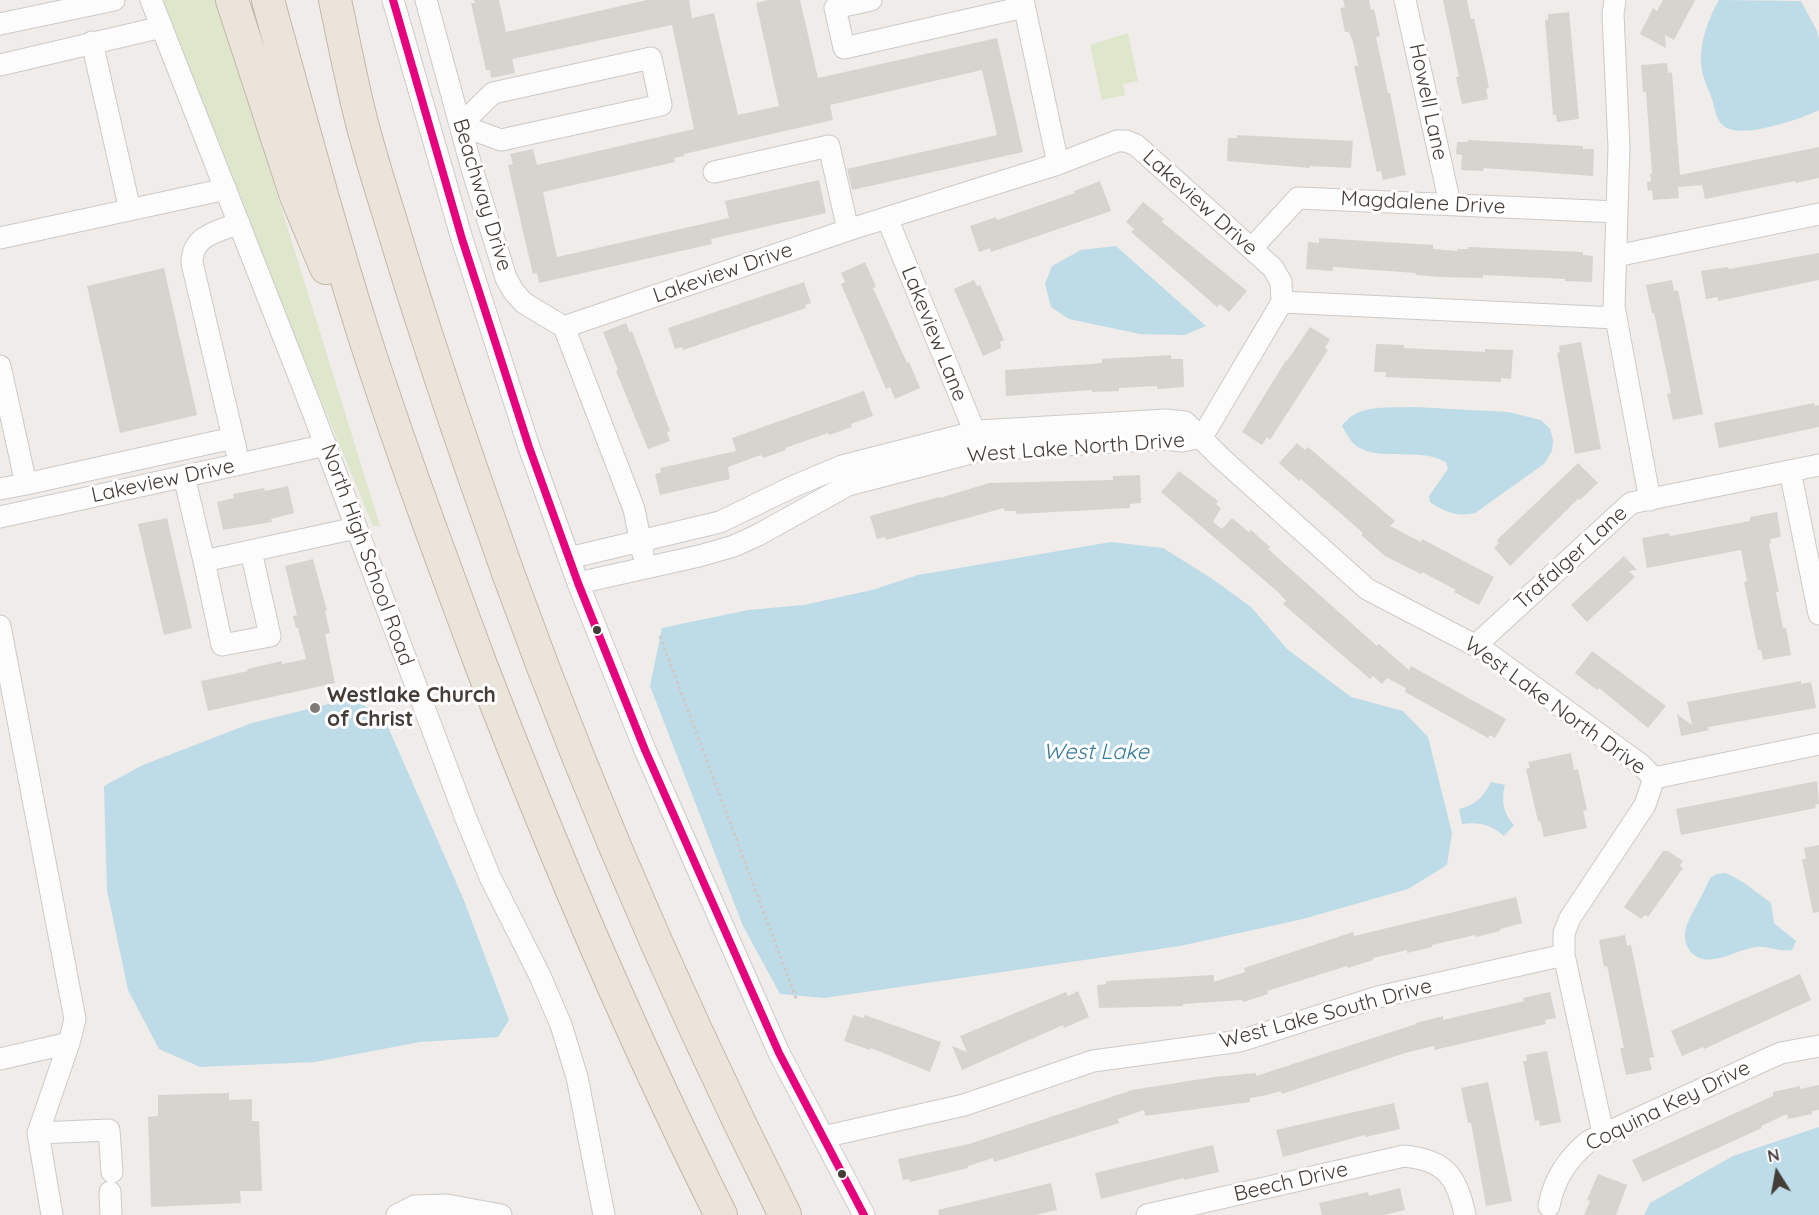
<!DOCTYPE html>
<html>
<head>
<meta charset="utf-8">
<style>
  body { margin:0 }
  #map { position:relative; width:1819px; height:1215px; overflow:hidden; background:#efece9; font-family:Quicksand,sans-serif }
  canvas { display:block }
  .north { position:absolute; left:1747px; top:1143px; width:60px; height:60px; -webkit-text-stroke:4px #fff; paint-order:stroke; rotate:349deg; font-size:16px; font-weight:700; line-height:24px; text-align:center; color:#443d37 }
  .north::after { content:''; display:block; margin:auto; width:21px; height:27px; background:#443d37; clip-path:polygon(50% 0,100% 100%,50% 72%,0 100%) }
</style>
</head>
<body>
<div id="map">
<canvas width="1819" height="1215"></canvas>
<div class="north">N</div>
</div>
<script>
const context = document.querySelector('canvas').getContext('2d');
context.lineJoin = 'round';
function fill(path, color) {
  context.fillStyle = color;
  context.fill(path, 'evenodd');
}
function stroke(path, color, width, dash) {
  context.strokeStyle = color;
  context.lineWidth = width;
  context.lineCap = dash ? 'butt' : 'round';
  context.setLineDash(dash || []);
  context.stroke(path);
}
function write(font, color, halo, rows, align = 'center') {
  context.font = font + ' Quicksand,sans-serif';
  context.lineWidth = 6;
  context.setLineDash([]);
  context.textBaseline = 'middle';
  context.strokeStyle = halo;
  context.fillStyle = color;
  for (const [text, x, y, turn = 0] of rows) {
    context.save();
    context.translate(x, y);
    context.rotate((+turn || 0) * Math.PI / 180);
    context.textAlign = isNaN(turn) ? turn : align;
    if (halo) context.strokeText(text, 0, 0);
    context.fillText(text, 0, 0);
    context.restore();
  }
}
fill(new Path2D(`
  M 161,0 L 217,0 L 380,526 L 373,526 L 275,288 Z
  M 1128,33 L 1138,81 L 1123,84 L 1125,95 L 1102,100 L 1090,45 Z`), '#dee6cc');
fill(new Path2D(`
  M 1719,0 L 1801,1 L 1817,31 L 1819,39 L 1819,110 C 1801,119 1743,139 1725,127 C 1717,122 1715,111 1713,102 C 1709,90 1701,75 1701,62 C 1700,42 1709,17 1719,0 Z
  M 1116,246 L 1206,326 L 1184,335 L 1140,334 L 1069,319 L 1051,307 L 1045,284 L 1052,266 L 1081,250 Z
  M 1415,407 L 1508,412 L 1541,420 L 1550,429 L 1553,440 L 1552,451 L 1544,464 L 1475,513 C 1457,517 1445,512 1430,502 L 1429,496 L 1448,469 L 1446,462 C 1419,446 1372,464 1352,442 C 1348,437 1345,431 1342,426 C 1357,403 1390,408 1415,407 Z
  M 1111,542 L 1163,548 L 1211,578 L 1251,607 L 1287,649 L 1351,697 L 1403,711 L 1428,737 L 1452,833 L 1447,865 L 1408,889 L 1303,919 L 1180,946 L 824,998 L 780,994 L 743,926 L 650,686 L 662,628 L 748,610 L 804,605 L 872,590 L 918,575 Z
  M 353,698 L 385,720 L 463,898 L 509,1020 L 498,1037 L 420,1042 L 315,1062 L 200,1067 L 159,1049 L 128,990 L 107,890 L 104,786 L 143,765 L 252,723 Z
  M 1491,782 L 1505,785 C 1501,800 1503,814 1514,825 L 1504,836 C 1490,824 1479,822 1462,824 L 1459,809 C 1476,805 1483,797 1491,782 Z
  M 1726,873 L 1743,882 L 1771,903 L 1774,923 L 1796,941 L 1792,950 C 1779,952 1766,945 1755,947 C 1735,950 1707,971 1690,951 C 1684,943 1684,934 1687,924 L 1711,877 L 1717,874 Z
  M 1819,1127 L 1819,1215 L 1644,1215 L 1650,1203 L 1733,1156 Z`), '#bedbe8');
fill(new Path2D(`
  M 474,0 L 499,0 L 506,32 L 647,0 L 689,0 L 692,18 L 714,13 L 738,115 L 779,106 L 756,3 L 768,0 L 800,0 L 818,78 L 997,38 L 1023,152 L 852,190 L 847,169 L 997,135 L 982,70 L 830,105 L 833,120 L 684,154 L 684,156 L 674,158 L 675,162 L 543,192 L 557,257 L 729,218 L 725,201 L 819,180 L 826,213 L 711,239 L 712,244 L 539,283 L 537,273 L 533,274 L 523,232 L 508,165 L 513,164 L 510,154 L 533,149 L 537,165 L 694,129 L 672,25 L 512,59 L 515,73 L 491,78 L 490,70 L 486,70 L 471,3 L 475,3 Z
  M 1343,0 L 1369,0 L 1371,10 L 1374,9 L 1380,36 L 1376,37 L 1388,93 L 1390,93 L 1406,175 L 1383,180 L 1381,171 L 1377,172 L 1354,66 L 1358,65 L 1353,42 L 1349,32 L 1345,32 L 1340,8 L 1345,7 Z
  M 1443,0 L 1467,0 L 1471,19 L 1474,19 L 1484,63 L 1489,88 L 1486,89 L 1488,99 L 1462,104 L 1456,77 L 1459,77 Z
  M 1663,0 L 1695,0 L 1674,40 L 1665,35 L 1666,48 L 1640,34 L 1653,8 L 1657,11 Z
  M 1569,12 L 1579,119 L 1557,122 L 1556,115 L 1553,115 L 1545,20 L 1548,20 L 1548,14 Z
  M 1667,63 L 1668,73 L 1672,72 L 1680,175 L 1819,147 L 1819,178 L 1796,183 L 1795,181 L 1705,199 L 1702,185 L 1678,187 L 1679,198 L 1653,200 L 1652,190 L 1648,191 L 1647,182 L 1651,181 L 1650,174 L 1652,174 L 1646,92 L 1643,92 L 1641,65 Z
  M 1237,135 L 1353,141 L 1351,168 L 1310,166 L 1310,168 L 1227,161 L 1228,138 L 1237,138 Z
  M 1468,140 L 1583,146 L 1583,149 L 1594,149 L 1593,176 L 1484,168 L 1483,171 L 1461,170 L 1462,155 L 1456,154 L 1457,142 L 1468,142 Z
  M 1100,181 L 1111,211 L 991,252 L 990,248 L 979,252 L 970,226 L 996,217 L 997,220 L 1075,193 L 1074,191 Z
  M 1143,202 L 1164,219 L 1162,222 L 1247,291 L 1229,312 L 1220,304 L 1217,307 L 1131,232 L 1134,229 L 1126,222 Z
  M 1319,238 L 1433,245 L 1433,249 L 1457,251 L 1457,249 L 1468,249 L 1468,247 L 1583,252 L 1583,255 L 1593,256 L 1592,282 L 1565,281 L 1565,279 L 1483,275 L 1483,278 L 1443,277 L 1416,275 L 1416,273 L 1333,267 L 1333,271 L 1306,269 L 1308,242 L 1319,243 Z
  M 1819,253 L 1819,280 L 1718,301 L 1718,297 L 1706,299 L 1701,271 L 1728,267 L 1729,269 Z
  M 865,262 L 876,287 L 873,288 L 907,363 L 909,362 L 920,388 L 895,399 L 890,387 L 886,389 L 841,284 L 845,282 L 841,273 Z
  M 164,268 L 197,415 L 120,433 L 87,286 Z
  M 974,280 L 977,286 L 980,285 L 1004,340 L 1000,342 L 1001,348 L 983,356 L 954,289 Z
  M 1672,280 L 1674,291 L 1678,290 L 1703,414 L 1673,420 L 1667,394 L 1671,393 L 1654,313 L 1652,313 L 1646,285 Z
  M 804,282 L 811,303 L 805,305 L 806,308 L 683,350 L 682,347 L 675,349 L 668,328 Z
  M 626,323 L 630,333 L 632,331 L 670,431 L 667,432 L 670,441 L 648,449 L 616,371 L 618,370 L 603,332 Z
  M 1310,327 L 1330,339 L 1325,348 L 1328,350 L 1270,440 L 1267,437 L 1262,445 L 1242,432 L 1286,360 L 1287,361 Z
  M 1581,342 L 1601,449 L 1575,454 L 1557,353 L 1560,352 L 1559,346 Z
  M 1376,344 L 1404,345 L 1404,348 L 1485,352 L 1485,349 L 1513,350 L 1511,379 L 1501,378 L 1501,382 L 1385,377 L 1386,372 L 1374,372 Z
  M 1171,355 L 1171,359 L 1183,359 L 1184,387 L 1157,389 L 1157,386 L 1119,388 L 1119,391 L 1092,392 L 1092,390 L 1006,396 L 1005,370 L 1091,364 L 1102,363 L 1102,359 Z
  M 864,391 L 873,416 L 851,424 L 852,427 L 829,435 L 828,433 L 785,448 L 786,450 L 763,458 L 761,455 L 728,467 L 730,479 L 660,495 L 655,474 L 661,472 L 660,468 L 736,451 L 732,438 Z
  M 1814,403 L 1815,406 L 1819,405 L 1819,427 L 1719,448 L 1714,423 Z
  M 1297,443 L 1305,450 L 1308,447 L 1395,521 L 1390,526 L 1421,542 L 1422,539 L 1494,577 L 1479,605 L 1454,592 L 1456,590 L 1422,572 L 1421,574 L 1385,556 L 1361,535 L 1363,533 L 1301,479 L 1299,481 L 1279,463 Z
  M 1578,463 L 1598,483 L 1580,500 L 1578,499 L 1510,566 L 1494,548 L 1499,543 L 1497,540 Z
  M 1179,471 L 1218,501 L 1216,504 L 1221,508 L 1213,522 L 1222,529 L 1232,518 L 1249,532 L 1251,530 L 1270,547 L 1268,549 L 1377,646 L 1379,644 L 1409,670 L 1411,666 L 1506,719 L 1495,738 L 1490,735 L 1488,738 L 1405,692 L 1406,688 L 1387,678 L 1382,684 L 1373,676 L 1370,679 L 1283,604 L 1286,601 L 1278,592 L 1161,492 Z
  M 1140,475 L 1141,503 L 1130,504 L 1130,508 L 1016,514 L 1016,511 L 1004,511 L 1004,508 L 886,540 L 885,537 L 877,539 L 870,516 L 939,497 L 940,498 L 989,483 L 1113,480 L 1113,476 Z
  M 288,486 L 294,513 L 271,519 L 272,522 L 223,530 L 217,502 L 234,498 L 233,494 L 264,488 L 265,491 Z
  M 1777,512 L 1781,537 L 1770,539 L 1771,543 L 1769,544 L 1779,592 L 1776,592 L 1783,628 L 1786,628 L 1791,655 L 1763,660 L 1761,650 L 1758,650 L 1744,582 L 1747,581 L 1741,550 L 1647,568 L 1642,538 L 1669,533 L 1670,536 L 1750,521 L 1750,517 Z
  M 167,518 L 192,628 L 164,635 L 138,524 Z
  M 1624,556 L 1637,570 L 1629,571 L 1635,577 L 1587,622 L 1571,605 Z
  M 313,559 L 327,611 L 325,611 L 330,633 L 325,634 L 335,683 L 208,711 L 201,681 L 248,671 L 247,669 L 282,661 L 282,664 L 306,659 L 298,628 L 296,628 L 293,616 L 297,615 L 285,566 Z
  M 1592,651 L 1666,706 L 1648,728 L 1599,688 L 1597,690 L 1575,673 Z
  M 1801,681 L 1801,684 L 1811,682 L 1816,708 L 1708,727 L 1709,730 L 1681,736 L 1677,714 L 1692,725 L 1687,702 Z
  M 1571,753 L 1574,770 L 1578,769 L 1587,810 L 1583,811 L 1587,828 L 1544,837 L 1540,821 L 1538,821 L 1526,769 L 1530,768 L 1528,762 Z
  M 1817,781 L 1819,804 L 1815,805 L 1816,808 L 1681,835 L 1676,809 Z
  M 1819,845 L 1819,912 L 1813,913 L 1802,859 L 1806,859 L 1804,848 Z
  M 1663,851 L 1668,851 L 1683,861 L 1680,866 L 1683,868 L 1648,917 L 1645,915 L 1641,919 L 1624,907 Z
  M 1516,897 L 1522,923 L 1500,929 L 1500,931 L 1476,937 L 1475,935 L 1432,945 L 1432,947 L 1407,953 L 1407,950 L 1373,958 L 1373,960 L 1348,968 L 1347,966 L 1267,991 L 1268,994 L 1243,1002 L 1242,1000 L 1183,1004 L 1183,1006 L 1099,1008 L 1097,985 L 1106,984 L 1106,981 L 1214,975 L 1214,982 L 1245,972 L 1244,968 L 1353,932 L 1354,936 Z
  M 1625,935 L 1627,946 L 1631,945 L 1654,1057 L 1649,1058 L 1652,1070 L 1626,1075 L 1620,1048 L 1624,1048 L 1607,966 L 1604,967 L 1599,940 Z
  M 1800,974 L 1811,1000 L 1704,1049 L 1703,1047 L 1682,1056 L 1671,1031 Z
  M 1078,991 L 1089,1017 L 1064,1028 L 1063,1025 L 962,1070 L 952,1046 L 967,1052 L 960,1036 L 1066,992 L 1068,996 Z
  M 1550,992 L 1556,1018 L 1545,1020 L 1546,1024 L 1434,1050 L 1434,1046 L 1405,1053 L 1282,1094 L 1281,1091 L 1267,1095 L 1250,1098 L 1250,1102 L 1145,1116 L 1144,1110 L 1118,1119 L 1119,1123 L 994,1162 L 993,1158 L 968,1166 L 968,1168 L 910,1182 L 909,1179 L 903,1180 L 898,1159 L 969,1144 L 1132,1090 L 1214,1077 L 1256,1073 L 1256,1076 L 1416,1024 L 1416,1023 L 1443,1016 L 1443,1020 L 1524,1001 L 1523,998 Z
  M 853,1015 L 863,1018 L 865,1015 L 941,1042 L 930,1072 L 871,1048 L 870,1050 L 844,1041 Z
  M 1547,1051 L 1561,1122 L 1540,1126 L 1539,1120 L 1535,1121 L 1523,1061 L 1527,1061 L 1526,1055 Z
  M 1488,1082 L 1512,1201 L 1486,1206 L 1471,1123 L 1468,1123 L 1461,1088 Z
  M 1819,1085 L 1819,1110 L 1812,1111 L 1812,1114 L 1788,1119 L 1787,1114 L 1761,1126 L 1762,1128 L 1643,1182 L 1632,1160 L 1773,1096 L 1773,1092 L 1800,1086 L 1800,1089 Z
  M 229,1093 L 229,1100 L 252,1099 L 252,1121 L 259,1121 L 262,1191 L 240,1191 L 241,1203 L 151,1207 L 148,1117 L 158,1116 L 158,1095 Z
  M 1394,1103 L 1400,1129 L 1366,1137 L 1365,1135 L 1283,1157 L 1276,1130 Z
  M 1213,1145 L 1219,1172 L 1184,1180 L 1184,1178 L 1101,1199 L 1095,1173 Z
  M 1598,1174 L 1627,1185 L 1616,1215 L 1584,1215 L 1590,1201 L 1587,1200 Z
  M 1051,1183 L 1057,1210 L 1035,1215 L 939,1215 L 938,1210 Z
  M 1400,1188 L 1405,1210 L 1384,1215 L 1322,1215 L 1319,1203 L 1368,1192 L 1369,1196 Z`), '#d7d4d0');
const minor = new Path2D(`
  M 151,0 L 311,407 L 465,816 L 490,877 L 540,976 L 561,1025 L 577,1077 L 604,1215
  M 393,0 L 462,239 L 529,447 L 578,583 L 645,750 L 779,1053 L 864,1215
  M 426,0 L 472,169 L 506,278 L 514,292 L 524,303 L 564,327 L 634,509 L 643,554
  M 871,0 L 835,8 L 844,48 L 1024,7
  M 1023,0 L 1058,164
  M 1405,0 L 1450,204
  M 1615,0 L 1613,14 L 1619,147 L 1614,307 L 1650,500
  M 0,24 L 114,0
  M 92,42 L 130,210
  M 651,58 L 661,105 L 501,140 L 460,125 L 493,93 Z
  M 0,65 L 162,27
  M 714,172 L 829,146 L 848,230
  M 887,218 L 980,445
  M 0,238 L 226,189
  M 1252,248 L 1298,198 L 1617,212
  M 1616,256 L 1819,214
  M 1282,302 L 1616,318
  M 564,327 L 848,230 L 1058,164 L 1117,141 L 1126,141 L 1136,145 L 1273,268 L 1281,282 L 1282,302 L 1202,437
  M 0,366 L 26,484 L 233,438
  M 236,450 L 192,263 C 192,235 217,232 239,223
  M 1790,471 L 1819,614
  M 184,476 L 204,561 L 356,528
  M 0,489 L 26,484
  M 0,517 L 326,445
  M 569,558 L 720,522 L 792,487 L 842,466 L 979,431 L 1166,420 L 1185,422 L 1221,458 L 1367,589 L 1482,649 L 1640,764 L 1654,778
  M 204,561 L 222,645 L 270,636 L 251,551
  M 578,583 L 699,556 L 734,546 L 758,535 L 848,485 L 982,450 L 1165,439 L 1182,441 L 1202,437
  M 0,626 L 75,1019 L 69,1043 L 0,1059
  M 1476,645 L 1631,503 L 1819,465
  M 1654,778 L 1819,744
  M 38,1133 L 109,1130 L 112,1172
  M 1603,1133 L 1564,955 L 1564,933 L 1570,918 L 1645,805 L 1654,778
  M 823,1137 L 964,1105 L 1093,1061 L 1240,1041 L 1378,997 L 1564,955
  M 110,1192 L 111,1215
  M 1549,1206 C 1554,1178 1568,1158 1589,1141 L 1765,1060 L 1781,1053 L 1819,1046
  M 52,1215 L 38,1133 L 69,1043
  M 397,1215 L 415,1206 L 447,1205 L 501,1215
  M 1147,1215 L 1404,1156 C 1445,1160 1457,1176 1465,1215`);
const highway = new Path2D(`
  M 232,0 L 296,196 L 326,268
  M 268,0 C 301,120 333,240 371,357 C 405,461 443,563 481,665 C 553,852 631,1036 721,1215
  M 335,0 C 344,42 352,85 363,127 C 371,157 380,186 389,215 C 416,305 445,393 476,482 C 562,733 666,978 785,1215`);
stroke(minor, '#cdcac7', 23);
stroke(highway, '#c4b7a8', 34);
stroke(new Path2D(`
  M 660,636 L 797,1001`), '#cdcac7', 3, [3, 3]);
stroke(minor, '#fdfcfc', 21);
stroke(highway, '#eae4db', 32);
stroke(new Path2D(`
  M 393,0 L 462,239 L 529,447 L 578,583 L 645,750 L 779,1053 L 864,1215`), '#e5007d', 8);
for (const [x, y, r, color] of [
  [597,630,5,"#443d37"],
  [315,708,6,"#807a75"],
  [842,1174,5,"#443d37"]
]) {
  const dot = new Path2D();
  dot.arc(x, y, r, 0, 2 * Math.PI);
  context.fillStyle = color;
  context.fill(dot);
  stroke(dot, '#fff', 2);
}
write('21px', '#443d37', '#fff', [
  ["Howell Lane",1428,102,78],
  ["Beachway Drive",482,195,73],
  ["Lakeview Drive",1200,203,42],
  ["Magdalene Drive",1423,203,3],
  ["Lakeview Drive",723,273,-19],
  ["Lakeview Lane",934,334,68],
  ["West Lake North Drive",1076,448,-4],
  ["Lakeview Drive",163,481,-12],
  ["North High School Road",367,555,70],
  ["Trafalger Lane",1571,558,-42],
  ["West Lake North Drive",1555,706,36],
  ["West Lake South Drive",1326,1014,-15],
  ["Coquina Key Drive",1668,1106,-26],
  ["Beech Drive",1291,1182,-13]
]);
write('bold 21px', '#443d37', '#fff', [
  ["Westlake Church",327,696],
  ["of Christ",327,720]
], 'left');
write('italic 22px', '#397b9d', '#fff', [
  ["West Lake",1096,752]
]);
</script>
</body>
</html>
